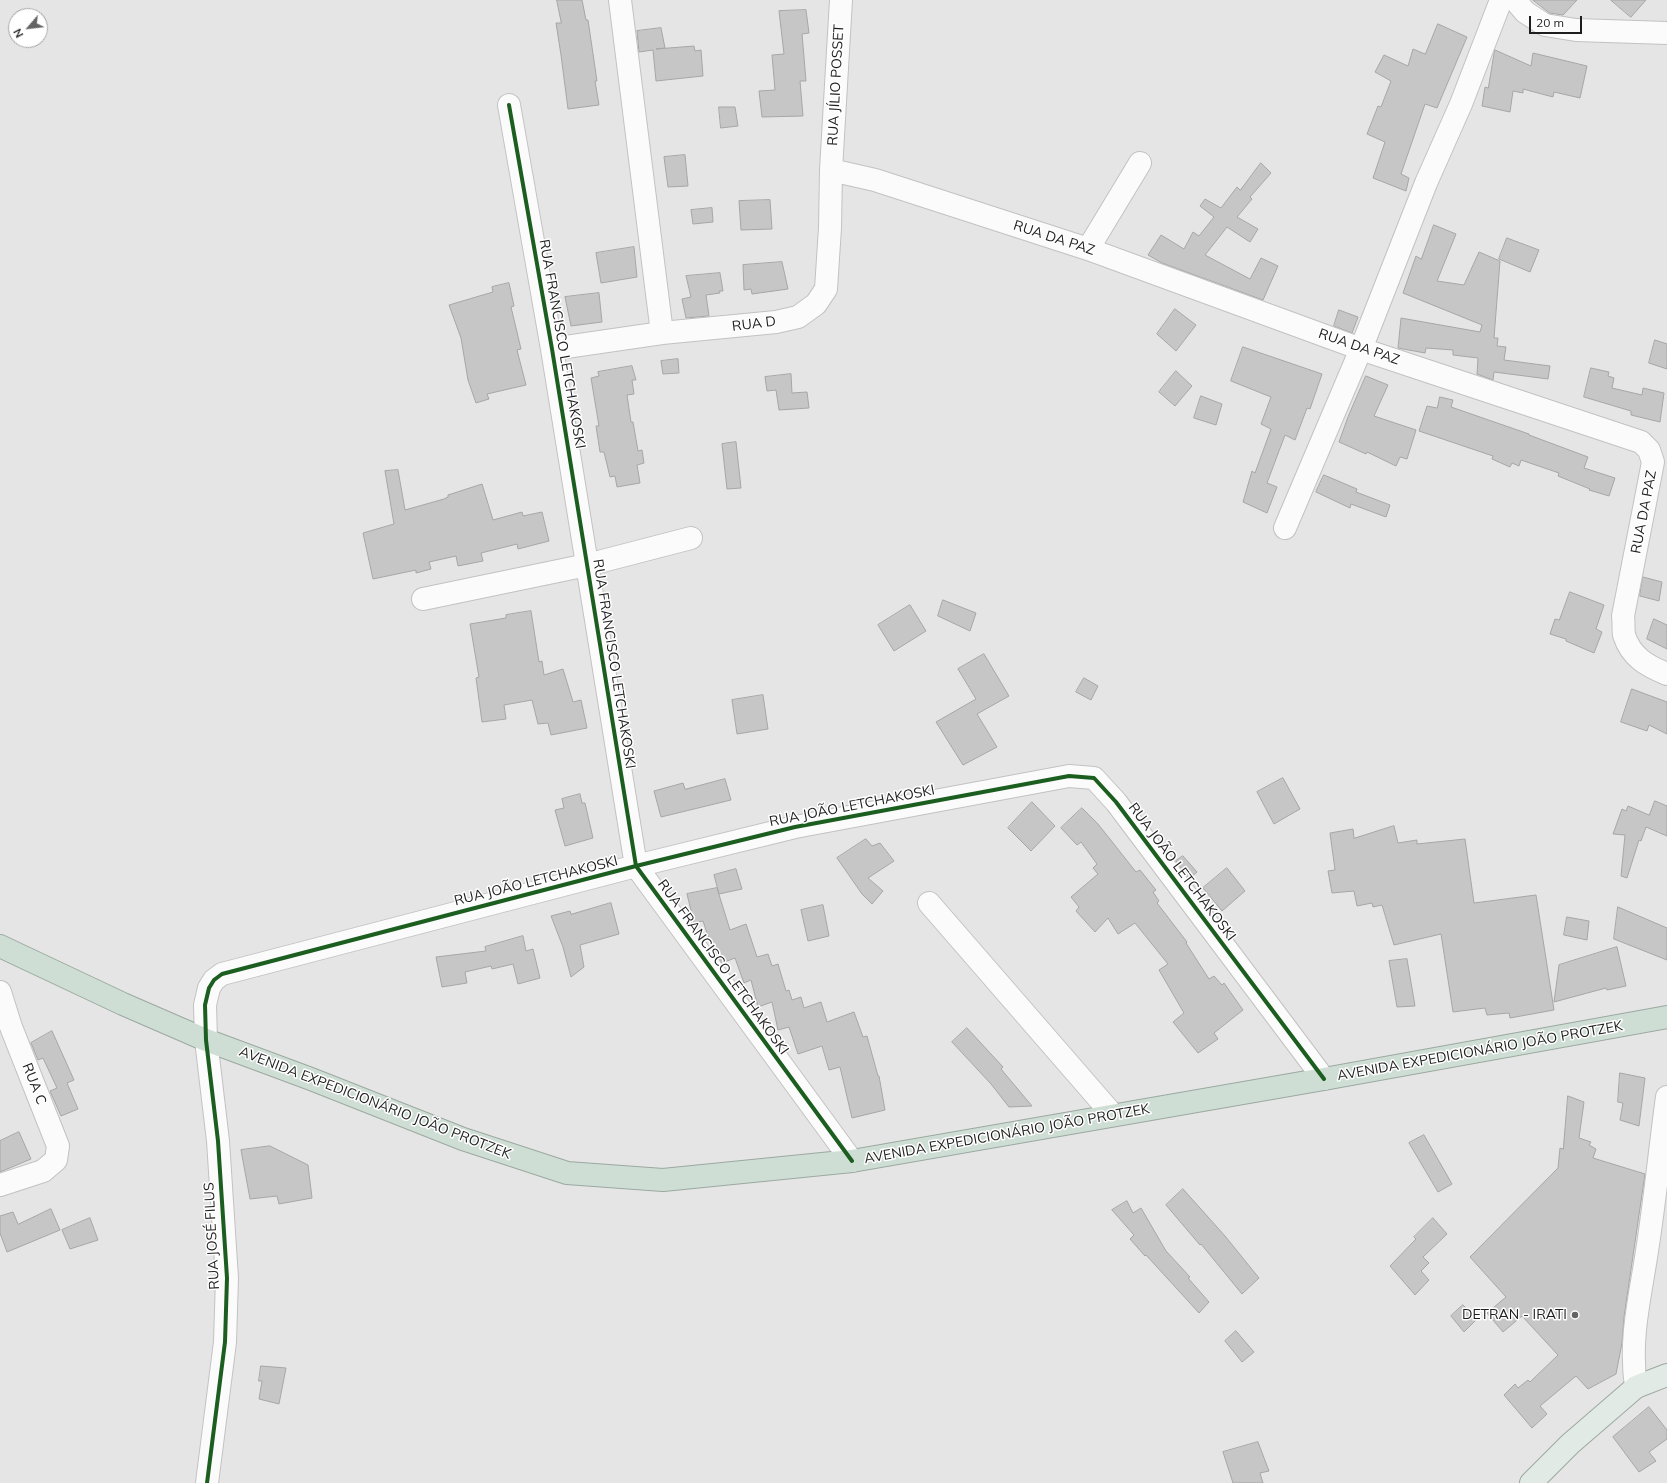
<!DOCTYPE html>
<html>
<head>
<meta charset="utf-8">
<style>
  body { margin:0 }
  #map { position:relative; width:1667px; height:1483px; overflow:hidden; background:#e6e5e6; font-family:Mulish,sans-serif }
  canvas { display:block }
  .north { position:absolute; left:8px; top:8px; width:40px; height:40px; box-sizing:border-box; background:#fff; border:1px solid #a5a5a5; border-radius:50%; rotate:242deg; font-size:11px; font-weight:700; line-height:16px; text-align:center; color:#1f1e1f }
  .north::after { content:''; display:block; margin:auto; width:14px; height:18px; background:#656465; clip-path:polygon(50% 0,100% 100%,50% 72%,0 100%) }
  .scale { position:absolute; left:1529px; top:16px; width:53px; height:18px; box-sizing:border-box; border:2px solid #1f1e1f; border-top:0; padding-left:5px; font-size:12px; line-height:14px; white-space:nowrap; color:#1f1e1f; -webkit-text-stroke:3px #fff; paint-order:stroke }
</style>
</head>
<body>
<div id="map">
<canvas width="1667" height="1483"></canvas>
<div class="north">N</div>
<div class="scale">20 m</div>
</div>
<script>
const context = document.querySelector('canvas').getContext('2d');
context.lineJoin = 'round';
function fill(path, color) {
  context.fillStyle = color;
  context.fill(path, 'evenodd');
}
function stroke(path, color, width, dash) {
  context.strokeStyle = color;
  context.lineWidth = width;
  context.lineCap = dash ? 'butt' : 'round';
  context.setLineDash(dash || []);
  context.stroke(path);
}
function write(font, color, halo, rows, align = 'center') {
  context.font = font + ' Mulish,sans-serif';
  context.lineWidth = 3;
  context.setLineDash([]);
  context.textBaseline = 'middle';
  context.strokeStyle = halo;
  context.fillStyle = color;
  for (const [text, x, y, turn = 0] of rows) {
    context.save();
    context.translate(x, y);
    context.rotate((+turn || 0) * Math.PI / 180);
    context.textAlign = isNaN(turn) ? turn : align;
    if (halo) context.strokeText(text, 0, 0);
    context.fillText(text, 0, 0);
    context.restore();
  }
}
const building = new Path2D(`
  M 557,0 L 582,0 L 586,20 L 588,20 L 597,81 L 595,81 L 599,105 L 568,109 L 561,55 L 556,23 L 561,23 Z
  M 1533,0 L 1577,0 L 1563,15 L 1550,13 Z
  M 1611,0 L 1646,0 L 1631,17 Z
  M 806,10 L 809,33 L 802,34 L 806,81 L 800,81 L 803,116 L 762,117 L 759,91 L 775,90 L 772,55 L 784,54 L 779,11 Z
  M 1438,24 L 1467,37 L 1437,108 L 1425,104 L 1401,174 L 1409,178 L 1406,191 L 1373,178 L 1385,142 L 1367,134 L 1378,106 L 1381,107 L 1391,81 L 1375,72 L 1384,55 L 1408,66 L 1413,49 L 1425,54 Z
  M 661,28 L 665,48 L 656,49 L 694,46 L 695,51 L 701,50 L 703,76 L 656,81 L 653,50 L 639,52 L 637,31 Z
  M 1495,50 L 1531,66 L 1533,53 L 1587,66 L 1580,98 L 1554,92 L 1553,97 L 1523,89 L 1523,93 L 1513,91 L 1510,112 L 1482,106 L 1485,87 L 1488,88 Z
  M 719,107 L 735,107 L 738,126 L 721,128 Z
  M 685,155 L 688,186 L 668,187 L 664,157 Z
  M 1261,163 L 1271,173 L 1250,197 L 1252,199 L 1237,217 L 1258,229 L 1250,242 L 1227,227 L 1205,255 L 1250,279 L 1261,258 L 1278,266 L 1263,300 L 1162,263 L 1148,255 L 1161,235 L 1184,249 L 1193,232 L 1199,236 L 1214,217 L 1200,206 L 1205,199 L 1221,208 L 1237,187 L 1240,190 Z
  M 770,200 L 772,229 L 741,230 L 739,201 Z
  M 712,208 L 713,222 L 693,224 L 691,210 Z
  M 1434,225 L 1456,234 L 1437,281 L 1464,285 L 1479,252 L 1500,261 L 1494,338 L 1498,338 L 1497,346 L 1506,347 L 1504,360 L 1550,366 L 1548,379 L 1494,372 L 1493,380 L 1477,374 L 1478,358 L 1453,355 L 1453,350 L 1426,348 L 1425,353 L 1398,348 L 1401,318 L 1480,332 L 1482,325 L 1403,293 L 1416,256 L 1421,259 Z
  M 1507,238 L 1539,250 L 1530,272 L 1499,259 Z
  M 634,247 L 637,277 L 601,283 L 596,253 Z
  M 782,262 L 788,289 L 752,294 L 751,289 L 744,290 L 743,265 Z
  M 720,273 L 723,291 L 719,291 L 720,293 L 706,295 L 709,316 L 686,318 L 682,299 L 691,297 L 686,276 Z
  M 509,283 L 514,306 L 511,307 L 521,349 L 517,350 L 526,385 L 487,394 L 489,399 L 476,403 L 468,380 L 461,338 L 449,305 L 493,292 L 492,287 Z
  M 599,293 L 602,322 L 571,326 L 565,297 Z
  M 1175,309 L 1196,325 L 1176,351 L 1157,334 Z
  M 1339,310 L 1358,317 L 1352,333 L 1334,326 Z
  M 1655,340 L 1667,344 L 1667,369 L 1649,363 Z
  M 1243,347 L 1322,374 L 1310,409 L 1307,408 L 1295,440 L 1285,435 L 1267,483 L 1277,487 L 1267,513 L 1243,502 L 1252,471 L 1255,473 L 1271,429 L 1261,424 L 1271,397 L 1231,381 Z
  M 678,359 L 679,373 L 663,374 L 661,361 Z
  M 632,366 L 636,380 L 632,380 L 634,394 L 627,395 L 631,422 L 633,422 L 638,451 L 642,450 L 644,463 L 637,465 L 640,483 L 617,487 L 615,476 L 610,477 L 604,452 L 600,452 L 596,426 L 599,426 L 591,378 L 599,376 L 598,372 Z
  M 1591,368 L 1609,372 L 1608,376 L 1614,378 L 1612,388 L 1642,395 L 1643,388 L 1664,393 L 1660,422 L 1631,415 L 1631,411 L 1584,397 Z
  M 1176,371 L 1192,386 L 1175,406 L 1159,392 Z
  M 791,374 L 792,393 L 807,392 L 809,408 L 779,410 L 776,390 L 767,391 L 765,377 Z
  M 1366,376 L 1388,385 L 1374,416 L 1416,430 L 1407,459 L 1400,457 L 1396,466 L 1367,452 L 1366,454 L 1339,442 L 1348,417 Z
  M 1201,396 L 1222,404 L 1216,425 L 1194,418 Z
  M 1440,397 L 1453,400 L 1451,407 L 1529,434 L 1529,435 L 1588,457 L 1584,468 L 1615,478 L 1609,496 L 1589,490 L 1590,489 L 1558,476 L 1559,473 L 1521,460 L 1519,466 L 1512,463 L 1510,467 L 1492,459 L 1493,456 L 1419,431 L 1427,406 L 1437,408 Z
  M 736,442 L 741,488 L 727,489 L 722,444 Z
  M 398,470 L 405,510 L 444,499 L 448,497 L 448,495 L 482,484 L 493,520 L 522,512 L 523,516 L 542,512 L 549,541 L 518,549 L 517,544 L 481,553 L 483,561 L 458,566 L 456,556 L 429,562 L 431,569 L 416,573 L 416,570 L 373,579 L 363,533 L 394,524 L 385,471 Z
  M 1324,475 L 1357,489 L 1356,492 L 1390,505 L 1386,517 L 1351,504 L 1350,508 L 1316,492 Z
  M 1643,577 L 1662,582 L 1659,601 L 1640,596 Z
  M 1570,592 L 1604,605 L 1596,629 L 1602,632 L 1594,653 L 1566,641 L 1566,639 L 1550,634 L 1555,619 L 1559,620 Z
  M 943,600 L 976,613 L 970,631 L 938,616 Z
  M 910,605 L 926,631 L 894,651 L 878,625 Z
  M 531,611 L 539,662 L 542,661 L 544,675 L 563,669 L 573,702 L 581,700 L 587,728 L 551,735 L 548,723 L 538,724 L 532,700 L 504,705 L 506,719 L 482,722 L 476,678 L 479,677 L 470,624 L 506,618 L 506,615 Z
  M 1654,619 L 1667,625 L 1667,649 L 1647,639 Z
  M 984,654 L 1009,696 L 977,714 L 997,747 L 963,765 L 936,722 L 976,699 L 958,669 Z
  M 1084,678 L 1098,686 L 1091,700 L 1076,692 Z
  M 1632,689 L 1667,702 L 1667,734 L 1649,725 L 1647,731 L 1621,722 Z
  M 763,695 L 768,729 L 737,734 L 732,700 Z
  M 1283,778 L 1300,809 L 1274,824 L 1257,792 Z
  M 725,779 L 731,800 L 661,817 L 654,791 L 683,783 L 685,789 Z
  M 580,794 L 582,803 L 585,803 L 593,838 L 565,846 L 555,810 L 564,808 L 562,799 Z
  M 1655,801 L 1667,806 L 1667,836 L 1646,827 L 1641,841 L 1639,840 L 1627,878 L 1621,876 L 1625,835 L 1613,834 L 1622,809 L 1626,811 L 1628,806 L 1649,815 Z
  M 1032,802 L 1055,826 L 1031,851 L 1008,828 Z
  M 1082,808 L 1098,824 L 1136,872 L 1140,870 L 1156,890 L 1153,892 L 1159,901 L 1157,903 L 1187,942 L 1186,943 L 1209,979 L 1214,976 L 1222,985 L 1224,983 L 1243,1010 L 1214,1033 L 1218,1039 L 1198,1053 L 1173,1022 L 1184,1013 L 1159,970 L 1168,964 L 1135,923 L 1118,934 L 1108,918 L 1095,932 L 1076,911 L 1079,907 L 1071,897 L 1098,874 L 1093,868 L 1097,864 L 1081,842 L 1077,845 L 1061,828 Z
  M 1394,826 L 1398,843 L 1417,840 L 1417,844 L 1465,839 L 1474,903 L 1536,895 L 1554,1010 L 1510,1018 L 1509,1013 L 1487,1015 L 1485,1008 L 1453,1012 L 1441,934 L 1394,945 L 1382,905 L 1373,907 L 1372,903 L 1357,906 L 1354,891 L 1332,893 L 1328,871 L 1335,870 L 1330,833 L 1353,829 L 1354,838 Z
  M 866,839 L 872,846 L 880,843 L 894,861 L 868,878 L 883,891 L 872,904 L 862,894 L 837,858 Z
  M 1183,856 L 1197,872 L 1189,879 L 1176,861 Z
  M 1227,868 L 1245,891 L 1222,911 L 1203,888 Z
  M 736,869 L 742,889 L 719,894 L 714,875 Z
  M 717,888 L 730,930 L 746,924 L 757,957 L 768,954 L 772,966 L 778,964 L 786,991 L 789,990 L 792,1000 L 801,997 L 804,1008 L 821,1002 L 827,1022 L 854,1012 L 863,1037 L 867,1036 L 878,1076 L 879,1076 L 885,1110 L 852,1118 L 840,1067 L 829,1070 L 822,1046 L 798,1054 L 789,1027 L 778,1030 L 772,1002 L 758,1007 L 751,980 L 744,983 L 735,958 L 722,963 L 712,948 L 703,921 L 694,923 L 687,894 Z
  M 611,903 L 619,934 L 580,945 L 584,967 L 571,977 L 563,947 L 551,916 L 570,911 L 571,914 Z
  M 823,905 L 829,936 L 808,941 L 801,910 Z
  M 1618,907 L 1667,928 L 1667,960 L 1614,939 Z
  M 1567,917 L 1589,921 L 1587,940 L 1564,935 Z
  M 523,936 L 526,951 L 533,949 L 540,978 L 518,984 L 513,964 L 492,969 L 491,966 L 465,972 L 467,983 L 442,987 L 436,957 L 486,951 L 485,947 Z
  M 1617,947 L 1626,986 L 1607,990 L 1606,988 L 1554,1002 L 1559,965 Z
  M 1407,959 L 1415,1006 L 1397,1007 L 1389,961 Z
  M 967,1028 L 1003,1067 L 1001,1069 L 1032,1106 L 1009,1107 L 991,1084 L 952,1042 Z
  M 52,1031 L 74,1080 L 67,1083 L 78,1109 L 61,1116 L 50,1091 L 57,1088 L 43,1058 L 38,1060 L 31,1043 Z
  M 1620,1073 L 1645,1078 L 1639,1126 L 1620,1120 L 1623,1103 L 1618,1102 Z
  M 1568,1096 L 1584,1102 L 1579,1138 L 1591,1142 L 1589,1145 L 1596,1149 L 1593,1158 L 1645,1174 L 1624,1317 L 1622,1343 L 1616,1374 L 1588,1389 L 1576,1376 L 1540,1406 L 1547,1414 L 1532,1428 L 1504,1395 L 1515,1384 L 1518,1388 L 1528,1380 L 1530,1382 L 1558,1355 L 1522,1316 L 1503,1332 L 1487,1313 L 1506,1297 L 1470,1257 L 1558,1168 L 1560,1148 L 1563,1149 Z
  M 19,1132 L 31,1159 L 0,1172 L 0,1141 Z
  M 1424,1135 L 1452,1184 L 1438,1192 L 1409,1143 Z
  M 270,1146 L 308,1165 L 312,1198 L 279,1204 L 277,1196 L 250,1199 L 241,1150 Z
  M 1183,1189 L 1225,1236 L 1259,1278 L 1242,1294 L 1201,1244 L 1200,1245 L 1166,1205 Z
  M 1127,1201 L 1133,1213 L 1141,1208 L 1166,1251 L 1190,1277 L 1188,1278 L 1209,1302 L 1199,1313 L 1146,1255 L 1145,1256 L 1130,1239 L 1134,1235 L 1112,1210 Z
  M 51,1209 L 60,1230 L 7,1252 L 0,1233 L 0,1216 L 13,1212 L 18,1224 Z
  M 90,1218 L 98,1240 L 70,1249 L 62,1230 Z
  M 1433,1218 L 1447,1234 L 1423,1257 L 1429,1263 L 1421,1271 L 1429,1280 L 1415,1295 L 1390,1266 L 1416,1239 L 1414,1237 Z
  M 1463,1305 L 1477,1319 L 1464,1332 L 1451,1316 Z
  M 1236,1331 L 1254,1352 L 1242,1362 L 1225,1341 Z
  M 261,1366 L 286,1368 L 279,1404 L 259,1399 L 262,1381 L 259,1381 Z
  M 1649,1407 L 1667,1430 L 1667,1439 L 1649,1452 L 1656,1461 L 1639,1472 L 1613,1437 Z
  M 1258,1442 L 1269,1471 L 1260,1473 L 1263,1483 L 1233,1483 L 1223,1452 Z`);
fill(building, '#c6c6c6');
stroke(building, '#a7a6a7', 1);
const minor = new Path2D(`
  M 620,0 L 662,333
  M 1515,0 L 1525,12 L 1545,25 L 1576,30 L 1667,33
  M 509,105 L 552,349 L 636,866 L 852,1161
  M 831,170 L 875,180 L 1088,249 L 1361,349 L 1641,442 L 1649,450 L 1653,462 L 1623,616 C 1624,622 1623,629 1624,635 C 1631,657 1647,666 1667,674
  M 1088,249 L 1140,163
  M 552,349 L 662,333 L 776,322 L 798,317 L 816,304 L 826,289 L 830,228 L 831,170 L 841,0
  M 1285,528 L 1361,349 L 1426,183 L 1461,104 L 1501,0
  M 423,599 L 587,565 L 691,538
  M 929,903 L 1113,1115
  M 0,992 L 11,1027 L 58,1146 L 56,1160 L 43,1171 L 0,1185
  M 1636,1387 C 1629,1339 1640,1298 1647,1251 C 1655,1200 1660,1148 1667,1097
  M 207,1483 L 225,1342 L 227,1278 L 218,1141 L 206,1040 L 205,1005 L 209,988 L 214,980 L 222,974 L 636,866 L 795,827 L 1069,776 L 1094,778 L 1116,802 L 1324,1079`);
const major = new Path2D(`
  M 1531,1483 L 1570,1444 L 1636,1387 L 1667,1375`);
const highway = new Path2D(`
  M 0,946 L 123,1004 L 206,1040 L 311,1079 L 463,1139 L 567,1173 L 663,1180 L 852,1161 L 1324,1079 L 1667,1017`);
stroke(minor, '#c3c2c3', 24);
stroke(major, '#9ba9a0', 24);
stroke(highway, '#9ba9a0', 24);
stroke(minor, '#fbfbfb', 22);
stroke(major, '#e1eae4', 22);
stroke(highway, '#cfded5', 22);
stroke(new Path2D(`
  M 509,105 L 552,349 L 636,866 L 852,1161
  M 207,1483 L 225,1342 L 227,1278 L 218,1141 L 206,1040 L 205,1005 L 209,988 L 214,980 L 222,974 L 636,866 L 795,827 L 1069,776 L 1094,778 L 1116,802 L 1324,1079`), '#1b5e20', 4);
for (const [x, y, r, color] of [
  [1575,1315,4,"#656465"]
]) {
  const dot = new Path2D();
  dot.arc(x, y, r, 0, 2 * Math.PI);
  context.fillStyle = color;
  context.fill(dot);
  stroke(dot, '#fff', 1.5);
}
write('14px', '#1f1e1f', '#fff', [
  ["RUA JÍLIO POSSET",836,85,-87],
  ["RUA DA PAZ",1054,238,18],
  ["RUA D",754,324,-7],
  ["RUA FRANCISCO LETCHAKOSKI",562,344,80],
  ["RUA DA PAZ",1359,347,19],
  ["RUA DA PAZ",1644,512,-79],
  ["RUA FRANCISCO LETCHAKOSKI",614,664,81],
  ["RUA JOÃO LETCHAKOSKI",852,806,-11],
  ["RUA JOÃO LETCHAKOSKI",1182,872,53],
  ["RUA JOÃO LETCHAKOSKI",536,881,-14],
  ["RUA FRANCISCO LETCHAKOSKI",723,967,54],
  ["AVENIDA EXPEDICIONÁRIO JOÃO PROTZEK",1480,1051,-10],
  ["RUA C",34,1084,69],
  ["AVENIDA EXPEDICIONÁRIO JOÃO PROTZEK",375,1103,21],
  ["AVENIDA EXPEDICIONÁRIO JOÃO PROTZEK",1007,1134,-10],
  ["RUA JOSÉ FILUS",212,1236,-93]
]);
write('14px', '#1f1e1f', '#fff', [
  ["DETRAN - IRATI",1567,1315]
], 'right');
</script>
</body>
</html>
